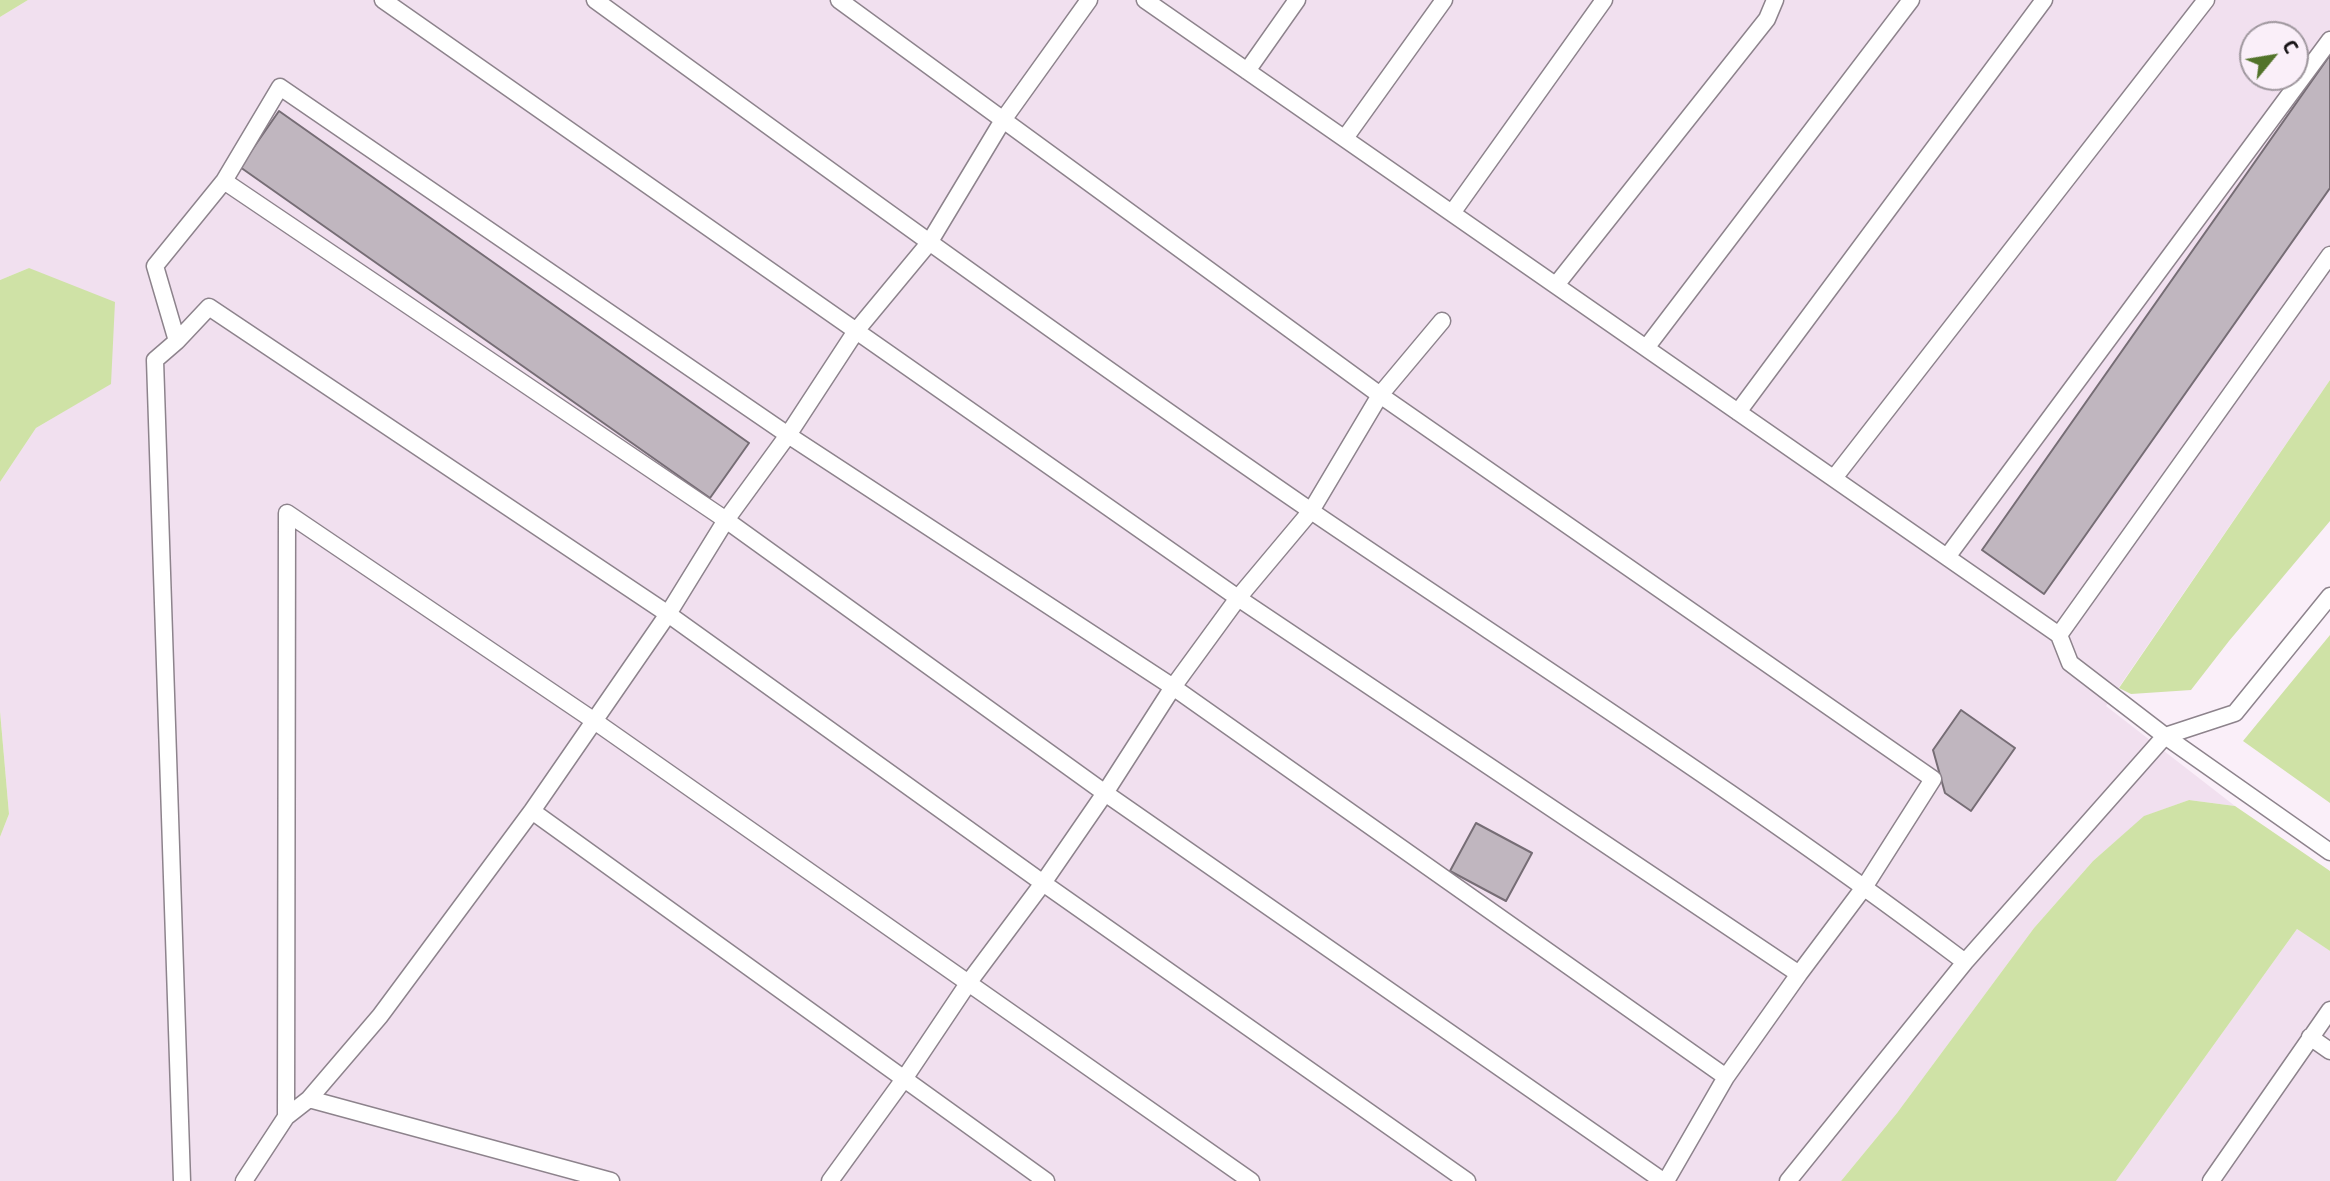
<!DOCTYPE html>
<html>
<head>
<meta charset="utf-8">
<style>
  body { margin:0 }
  #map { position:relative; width:2330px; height:1181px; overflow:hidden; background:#faeff9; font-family:"Exo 2",sans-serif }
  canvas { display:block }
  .north { position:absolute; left:2239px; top:21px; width:70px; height:70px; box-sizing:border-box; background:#faeff9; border:2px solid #9f979e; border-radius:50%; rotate:60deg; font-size:19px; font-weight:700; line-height:28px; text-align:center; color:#161215 }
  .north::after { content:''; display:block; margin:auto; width:24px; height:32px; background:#52732a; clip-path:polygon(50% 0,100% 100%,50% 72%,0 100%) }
</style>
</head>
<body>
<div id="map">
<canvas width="2330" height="1181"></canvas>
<div class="north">С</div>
</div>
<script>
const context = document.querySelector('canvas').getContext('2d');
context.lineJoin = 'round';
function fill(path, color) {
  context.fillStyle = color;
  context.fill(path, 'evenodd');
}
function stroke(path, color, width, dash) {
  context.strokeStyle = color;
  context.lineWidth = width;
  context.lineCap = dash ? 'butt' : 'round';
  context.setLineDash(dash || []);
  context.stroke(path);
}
fill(new Path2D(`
  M 28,0 L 2330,0 L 2330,380 L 2106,706 L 2235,806 L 2189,800 L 2145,816 L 2093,861 L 2034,928 L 1897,1113 L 1841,1181 L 0,1181 L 0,837 L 9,814 L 0,711 L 0,482 L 36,428 L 111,383 L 29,268 L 0,280 L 0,17 ZM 2253,35 L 2295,35 L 2295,77 L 2253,77 Z
  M 2297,929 L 2330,951 L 2330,1181 L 2116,1181 Z`), '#f1e0ef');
fill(new Path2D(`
  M 0,0 L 28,0 L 0,17 Z
  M 29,268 L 115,302 L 111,384 L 36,428 L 0,482 L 0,280 Z
  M 2330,380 L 2330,521 L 2229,641 L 2191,690 L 2131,694 L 2119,688 Z
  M 2330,635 L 2330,803 L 2243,741 Z
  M 0,711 L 9,814 L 0,837 Z
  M 2189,800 L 2235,806 L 2330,871 L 2330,951 L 2297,929 L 2116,1181 L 1841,1181 L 1897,1113 L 2034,928 L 2093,861 L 2144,816 Z`), '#cfe2a6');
const building = new Path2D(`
  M 2330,55 L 2330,188 L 2044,594 L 1982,550 Z
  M 279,111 L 749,443 L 710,498 L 240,167 Z
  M 1961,710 L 2015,748 L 1971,811 L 1945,793 L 1933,750 Z
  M 1476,823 L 1532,853 L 1506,901 L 1450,871 Z`);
fill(building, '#c0b6bf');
stroke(building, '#766d75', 2);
const service = new Path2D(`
  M 383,0 L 1238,598 L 1799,974 L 1865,886 L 1933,779 L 1380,395 L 839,0
  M 595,0 C 833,173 1071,346 1314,513 C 1532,661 1755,803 1965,962
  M 1145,0 L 2059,635 L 2070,663 L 2165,736 L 2330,852
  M 1247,71 L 1297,0
  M 1345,138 L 1444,0
  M 224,181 L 280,87 L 788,435 L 1173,687 L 1726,1077
  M 1452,213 L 1604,0
  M 1556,285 L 1767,19 L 1775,0
  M 177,341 L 155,266 L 224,181 L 726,520 L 1105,793 L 1663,1181
  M 1646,348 L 1911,0
  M 1738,412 L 2044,0
  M 1834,478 L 2206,0
  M 1947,557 L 2330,40
  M 2059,635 L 2330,255
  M 532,811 L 1046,1181
  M 2310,1037 L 2330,1051
  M 309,1099 L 611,1181
  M 286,1117 L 287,513 L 593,720 L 1251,1181
  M 182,1181 L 155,360 L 177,341 L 209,307 L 668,614 L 1043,883 L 1467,1181
  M 244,1181 L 286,1117 L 309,1099 L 380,1016 L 532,811 L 668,614 L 726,520 L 788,435 L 856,331 L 929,243 L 1003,120 L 1089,0
  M 830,1181 L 904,1079 L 969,982 L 1043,883 L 1105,793 L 1173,687 L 1238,598 L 1311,511 L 1380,395 L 1442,321
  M 1666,1181 L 1726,1077 L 1799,974
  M 1788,1181 L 1965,962 L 2165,736 L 2235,713 L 2330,596
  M 2211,1181 L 2330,1010`);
stroke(service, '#8d838c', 19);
stroke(service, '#fff', 16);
</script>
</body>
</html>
